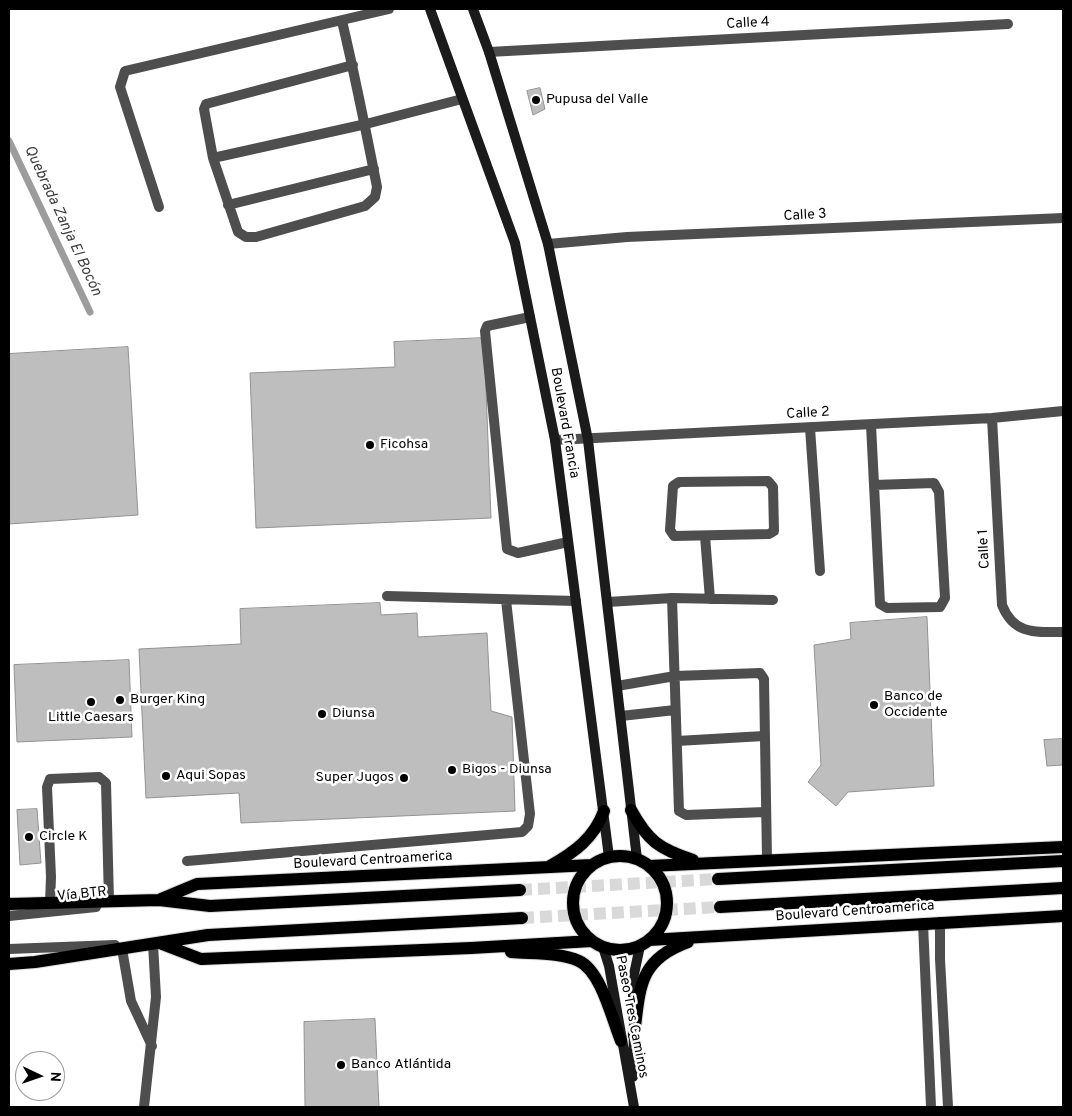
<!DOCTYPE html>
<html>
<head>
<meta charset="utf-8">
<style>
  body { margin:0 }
  #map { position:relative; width:1072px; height:1116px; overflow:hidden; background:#fff; font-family:Overpass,sans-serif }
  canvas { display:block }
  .frame { position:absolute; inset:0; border:10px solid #000; pointer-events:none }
  .north { position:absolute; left:15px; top:1051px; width:50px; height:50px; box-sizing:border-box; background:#fff; border:1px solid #999; border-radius:50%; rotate:93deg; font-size:14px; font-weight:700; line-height:20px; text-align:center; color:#000 }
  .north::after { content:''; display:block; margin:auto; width:18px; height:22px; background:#000; clip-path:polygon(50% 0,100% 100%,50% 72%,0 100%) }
</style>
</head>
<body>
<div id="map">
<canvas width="1072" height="1116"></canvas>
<div class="frame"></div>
<div class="north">N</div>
</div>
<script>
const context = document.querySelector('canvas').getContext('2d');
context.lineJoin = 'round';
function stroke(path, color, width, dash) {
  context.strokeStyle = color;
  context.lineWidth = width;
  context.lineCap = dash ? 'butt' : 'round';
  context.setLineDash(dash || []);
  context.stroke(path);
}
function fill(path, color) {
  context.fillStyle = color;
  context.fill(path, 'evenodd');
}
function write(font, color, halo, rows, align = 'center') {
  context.font = font + ' Overpass,sans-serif';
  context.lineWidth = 5;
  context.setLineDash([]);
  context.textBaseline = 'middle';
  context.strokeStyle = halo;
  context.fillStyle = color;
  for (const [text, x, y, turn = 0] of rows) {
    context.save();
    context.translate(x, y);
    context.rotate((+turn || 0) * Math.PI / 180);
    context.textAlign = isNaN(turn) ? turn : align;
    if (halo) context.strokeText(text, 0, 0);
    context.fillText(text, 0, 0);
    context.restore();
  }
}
stroke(new Path2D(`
  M 9,141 L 90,312`), '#9c9c9c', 7);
const building = new Path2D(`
  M 540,88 L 545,109 L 533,115 L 527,91 Z
  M 484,338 L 491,518 L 256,528 L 250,373 L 395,367 L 394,342 Z
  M 128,347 L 138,515 L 9,524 L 9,354 Z
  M 380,603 L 381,615 L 417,613 L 418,637 L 487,633 L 491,711 L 512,717 L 515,811 L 241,823 L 239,793 L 146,798 L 139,649 L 241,644 L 240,609 Z
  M 927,617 L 934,786 L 848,792 L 836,806 L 808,782 L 821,765 L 814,645 L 851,639 L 850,623 Z
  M 129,660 L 132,737 L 17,742 L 14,665 Z
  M 1063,739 L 1063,765 L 1047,766 L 1044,740 Z
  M 37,809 L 41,863 L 20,865 L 17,810 Z
  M 375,1019 L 379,1107 L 305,1107 L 304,1022 Z`);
fill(building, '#bebebe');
stroke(building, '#929292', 1);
stroke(new Path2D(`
  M 520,890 L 718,879
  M 522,918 L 720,907`), '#d9d9d9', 12, [12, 6]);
const primary = new Path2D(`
  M 631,810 C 648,841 659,849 693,860
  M573 903a47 47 0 1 1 94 0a47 47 0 1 1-94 0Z
  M 550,866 C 575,852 594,838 604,811
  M 649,866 L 1063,847
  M 718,879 L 1063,861
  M 161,899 L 197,884 L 592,865
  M 9,904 L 159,900 L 210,906 L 520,890
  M 720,907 L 1063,888
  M 649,940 L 1063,916
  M 162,944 L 201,959 L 471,948 L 592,941
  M 511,952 C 532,954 559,952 579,961 C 601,971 612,1019 621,1041
  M 9,964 L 35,962 L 208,935 L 522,918
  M 634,1035 C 640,988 638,960 688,942`);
stroke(primary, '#dbdbdb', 14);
stroke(new Path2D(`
  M 342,21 C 355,76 366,131 377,187 L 375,197 L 365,206 L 256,237 L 246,237 L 238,232 L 213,158 L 204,109 L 206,104 L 353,65
  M 213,158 L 366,124 L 462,99
  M 228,205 L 374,169
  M 159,207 L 120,87 L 125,71 L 389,9
  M 530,317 L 487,326 L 485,331 L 507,549 L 518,553 L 568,542
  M 871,425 L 880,604 L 887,608 L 940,607 L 945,598 L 939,492 L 934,483 L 874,485
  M 810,428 L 820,571
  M 768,481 L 773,487 L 774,531 L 769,534 L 674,536 L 670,530 L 673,486 L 679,482 Z
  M 705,536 L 710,599
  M 387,596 L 576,601
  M 672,598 L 679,811 L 686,815 L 765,812
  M 608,602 L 672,598 L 773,600
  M 617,686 L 675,676 L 760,673 L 764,679 L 767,859
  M 621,716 L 675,710
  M 677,741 L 764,736
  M 187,861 L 522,832 L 528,826 L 530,814 L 506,600
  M 50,903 L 51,877 L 47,787 L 50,779 L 99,777 L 106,783 L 109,901
  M 9,916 L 96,907
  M 940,922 L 940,959 L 948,1107
  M 923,923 L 931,1107
  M 9,949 L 115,945
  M 122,949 L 131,1001 L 152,1046
  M 144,1107 L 156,997 L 153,944`), '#4e4e4e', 10);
stroke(new Path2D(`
  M 489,52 L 1008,24
  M 548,244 L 627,237 L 1063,218
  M 992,418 L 1002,605 C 1014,635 1035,632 1063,632
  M 555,440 L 992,418 L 1063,411`), '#4e4e4e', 10);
stroke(new Path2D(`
  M 430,9 L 515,243 L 555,440 L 609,857
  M 473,9 L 489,52 L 548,244 L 588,440 L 637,859
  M 603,947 L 609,966 L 634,1107
  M 633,1012 L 633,979 L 640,946
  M 633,1077 L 634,1029`), '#1b1b1b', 10);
stroke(primary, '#000', 12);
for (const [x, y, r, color] of [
  [536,100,5,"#000"],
  [370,445,5,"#000"],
  [120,700,5,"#000"],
  [91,702,5,"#000"],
  [874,705,5,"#000"],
  [322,714,5,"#000"],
  [452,770,5,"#000"],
  [166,776,5,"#000"],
  [404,778,5,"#000"],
  [29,837,5,"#000"],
  [341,1065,5,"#000"]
]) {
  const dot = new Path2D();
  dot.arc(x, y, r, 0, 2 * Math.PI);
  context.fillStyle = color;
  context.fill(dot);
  stroke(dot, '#fff', 2);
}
write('14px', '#000', '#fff', [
  ["Calle 4",748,24,-3],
  ["Calle 3",805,216,-3],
  ["Calle 2",808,414,-3],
  ["Boulevard Francia",564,423,80],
  ["Calle 1",985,549,-93],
  ["Boulevard Centroamerica",373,861,-3],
  ["Vía BTR",82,895,-6],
  ["Boulevard Centroamerica",855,912,-4],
  ["Paseo Tres Caminos",631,1017,79]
]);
write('14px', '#000', '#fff', [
  ["Pupusa del Valle",546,100],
  ["Ficohsa",380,445],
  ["Banco de",884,697],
  ["Occidente",884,713],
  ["Burger King",130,700],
  ["Diunsa",332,714],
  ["Little Caesars",91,718,"center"],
  ["Bigos - Diunsa",462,770],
  ["Aqui Sopas",176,776],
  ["Super Jugos",394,778,"right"],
  ["Circle K",39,837],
  ["Banco Atlántida",351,1065]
], 'left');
write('italic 15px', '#3d3d3d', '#fff', [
  ["Quebrada Zanja El Bocón",62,221,65]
]);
</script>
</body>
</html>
